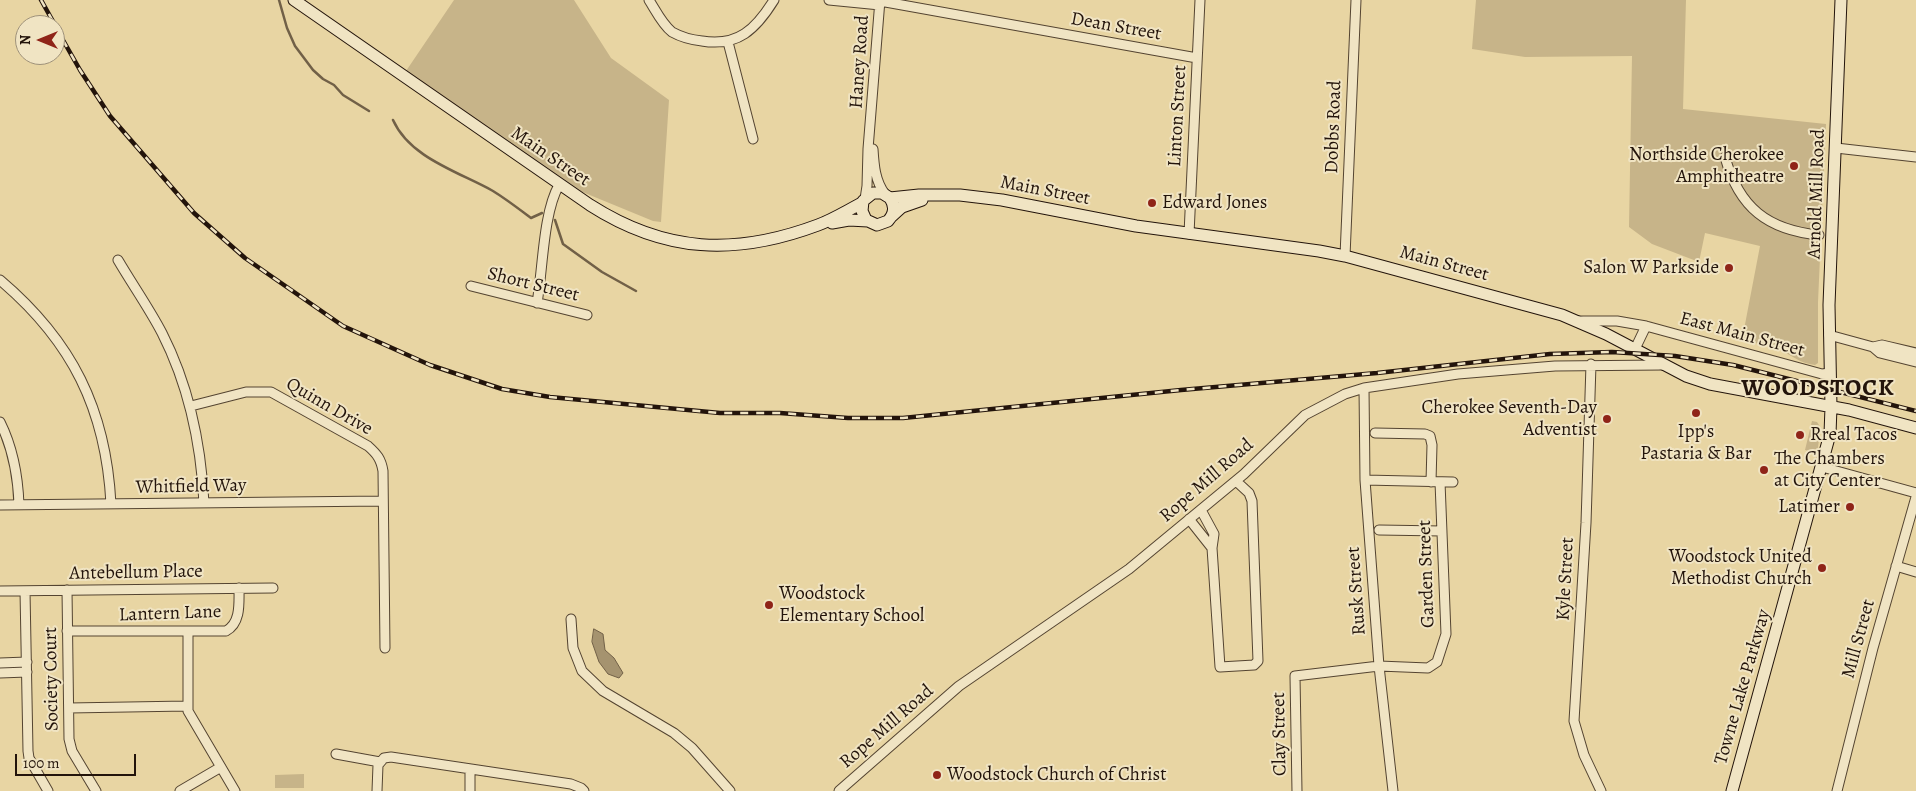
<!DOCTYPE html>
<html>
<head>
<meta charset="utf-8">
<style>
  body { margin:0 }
  #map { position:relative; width:1916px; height:791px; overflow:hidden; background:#e8d5a3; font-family:Alegreya,serif }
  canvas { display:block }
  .north { position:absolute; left:15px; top:15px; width:50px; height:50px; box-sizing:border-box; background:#f0e4c3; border:1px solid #9e9179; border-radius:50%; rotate:270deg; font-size:14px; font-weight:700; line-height:20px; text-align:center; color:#23140b }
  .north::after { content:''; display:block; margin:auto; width:18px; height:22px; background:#8f2418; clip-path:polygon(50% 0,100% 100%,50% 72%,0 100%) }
  .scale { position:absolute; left:15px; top:754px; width:121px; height:22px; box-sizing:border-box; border:2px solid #23140b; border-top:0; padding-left:6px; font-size:15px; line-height:18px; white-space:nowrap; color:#23140b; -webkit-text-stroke:4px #f0e4c3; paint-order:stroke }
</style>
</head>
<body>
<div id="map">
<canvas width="1916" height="791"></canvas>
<div class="north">N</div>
<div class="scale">100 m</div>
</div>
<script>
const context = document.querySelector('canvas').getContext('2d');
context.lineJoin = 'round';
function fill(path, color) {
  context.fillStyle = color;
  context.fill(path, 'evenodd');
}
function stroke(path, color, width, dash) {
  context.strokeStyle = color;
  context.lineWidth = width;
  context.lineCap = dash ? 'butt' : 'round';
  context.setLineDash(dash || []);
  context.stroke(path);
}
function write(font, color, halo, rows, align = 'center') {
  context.font = font + ' Alegreya,serif';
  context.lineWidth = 4;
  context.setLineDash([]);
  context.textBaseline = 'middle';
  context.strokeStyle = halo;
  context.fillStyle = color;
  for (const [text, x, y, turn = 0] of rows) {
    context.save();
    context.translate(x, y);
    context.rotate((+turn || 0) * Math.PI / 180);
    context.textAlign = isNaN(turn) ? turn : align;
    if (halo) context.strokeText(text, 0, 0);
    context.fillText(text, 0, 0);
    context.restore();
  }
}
fill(new Path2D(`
  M 454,0 L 574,0 L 611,58 L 669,100 L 661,222 L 653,221 L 563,184 L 404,74 Z
  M 1476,0 L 1686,0 L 1683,109 L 1826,124 L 1818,302 L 1818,363 L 1815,365 C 1799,363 1795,357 1782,351 C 1769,346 1755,343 1742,340 L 1760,246 L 1705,233 L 1699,262 L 1652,244 L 1629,227 L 1632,56 L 1525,57 L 1472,49 Z
  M 1812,421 L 1817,422 L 1821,428 L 1817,453 L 1805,450 Z
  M 304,774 L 304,788 L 275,788 L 275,775 Z`), '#c7b489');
const water = new Path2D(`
  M 594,629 L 603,634 L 605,650 L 614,658 L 623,673 L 619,678 L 608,674 L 599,662 L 592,642 Z`);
fill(water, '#a5936f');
stroke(water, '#716047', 1);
stroke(new Path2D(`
  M 279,0 L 287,28 L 295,46 L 313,70 L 323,79 L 334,85 L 343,95 L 369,111
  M 393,120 C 410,158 459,172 493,191 C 506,199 519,209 531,218 L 542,213
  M 555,220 L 563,244 L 602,272 L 636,291`), '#716047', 2.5);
const street = new Path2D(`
  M 649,0 C 656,11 662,24 672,32 C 681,37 692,40 702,41 C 738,47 756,29 774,0
  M 829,0 L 880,5
  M 880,1 L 1197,58
  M 728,42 L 753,139
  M 1836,148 L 1916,157
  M 873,149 C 874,165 875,181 885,194
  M 1725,157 C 1739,208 1768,230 1819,235
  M 865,199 L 867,186 L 868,149 L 880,0
  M 1189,234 L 1200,0
  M 1345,256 L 1356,0
  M 118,260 C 132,284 149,308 162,333 C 189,386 201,443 204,503
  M 0,280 C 72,341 106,409 111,504
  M 471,286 L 587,315
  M 537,303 C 543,269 543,213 559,185
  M 1577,321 L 1617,321 L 1646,326 L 1822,374 L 1830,373
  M 1829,335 L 1873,347 L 1882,345 L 1916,353
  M 1873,347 L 1880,353 L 1916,362
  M 1635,349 L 1646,326
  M 1591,364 L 1586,523 L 1574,721 L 1584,755 L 1601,791
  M 1364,388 L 1365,480 L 1379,666 L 1393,791
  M 191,406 L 246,392 L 271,392 L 368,446 C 377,454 381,459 383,471 L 385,648
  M 0,422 C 13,448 18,476 19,505
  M 1375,433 L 1425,434 L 1430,436 L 1432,445 L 1431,482
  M 1822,467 L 1916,493
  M 1365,480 L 1453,482
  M 0,505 L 383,501
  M 1189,519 L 1212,548 L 1214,534 L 1201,510
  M 1379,530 L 1442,531
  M 1212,548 L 1220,667 L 1254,665 L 1258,661 L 1252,501 L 1249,493 L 1236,481
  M 1896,566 L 1916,572
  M 67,590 L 69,739 L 72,751 L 96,791
  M 0,591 L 273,588
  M 25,591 L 28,751 L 29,758 L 48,791
  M 571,619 L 573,648 L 582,671 L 603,691 L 674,733 L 692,748 L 730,791
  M 67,631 L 226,631 C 241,623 239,603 239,588
  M 188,632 L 188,711 L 235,791
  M 0,663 L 27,662
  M 0,673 L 27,672
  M 69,708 L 187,706
  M 336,754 L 380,762
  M 470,770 L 470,791
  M 180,791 L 221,767
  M 377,791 L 378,765 L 384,758 L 391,757 L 571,784 L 581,788 L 584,791
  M 839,791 L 959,686 L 1129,569 L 1244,474 L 1305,415 L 1345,394 L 1364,388 L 1458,374 L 1555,366 L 1663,365
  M 1297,791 L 1295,676 L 1379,666 L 1428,668 L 1437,662 L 1446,634 L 1440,482
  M 1837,791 L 1873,648 L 1916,497`);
const secondary = new Path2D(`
  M 294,0 L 590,205 C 665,253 735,256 818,225 C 834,219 848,210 862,203
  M 890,198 C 895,206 895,213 888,221 L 877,225 L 866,220 L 862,211 L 863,201 L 873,193 L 882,193 L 890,198 L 919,195 L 960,195 L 1002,200 L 1136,226 L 1319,251 L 1345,256 L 1562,315 L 1606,334 L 1686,376 L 1710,384 L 1849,410 L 1916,428
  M 891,217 L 902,207 L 922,200
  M 832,223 L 849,220 L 868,221
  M 1732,791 L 1830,434 L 1831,407 L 1829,305 L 1841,0`);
stroke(street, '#544431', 11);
stroke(secondary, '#23140b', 13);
stroke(street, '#f0e4c3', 9);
stroke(secondary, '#f0e4c3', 11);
const rail = new Path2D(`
  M 41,0 L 55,25
  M 55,26 L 80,70 L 110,116 L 194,213 L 245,258 L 343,326 L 430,365 L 502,389 L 550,397 L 720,413 L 780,413 L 848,418 L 903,418 L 1181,390 L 1377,373 L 1550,354 L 1612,352 L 1675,356 L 1733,365 L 1916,411`);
stroke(rail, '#23140b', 4.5);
stroke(rail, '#f0e4c3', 2.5, [8]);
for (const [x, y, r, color] of [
  [1794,166,5,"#8f2418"],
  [1152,203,5,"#8f2418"],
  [1729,268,5,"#8f2418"],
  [1696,413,5,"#8f2418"],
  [1607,419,5,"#8f2418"],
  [1800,435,5,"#8f2418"],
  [1764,470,5,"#8f2418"],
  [1850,507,5,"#8f2418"],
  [1822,568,5,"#8f2418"],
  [769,605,5,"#8f2418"],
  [937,775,5,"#8f2418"]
]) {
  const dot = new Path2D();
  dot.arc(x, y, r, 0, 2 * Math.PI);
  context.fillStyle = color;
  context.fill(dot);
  stroke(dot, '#f0e4c3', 2);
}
write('19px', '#23140b', '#f0e4c3', [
  ["Dean Street",1116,27,10],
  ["Haney Road",860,62,-86],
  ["Linton Street",1178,116,-87],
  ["Dobbs Road",1334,127,-88],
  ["Main Street",550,157,34],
  ["Main Street",1045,191,11],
  ["Arnold Mill Road",1817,194,-88],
  ["Main Street",1444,264,15],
  ["Short Street",533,285,14],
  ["East Main Street",1742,335,15],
  ["Quinn Drive",329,407,30],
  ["Rope Mill Road",1207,481,-41],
  ["Whitfield Way",191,487,-1],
  ["Antebellum Place",136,573,-1],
  ["Garden Street",1427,574,-92],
  ["Kyle Street",1566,579,-87],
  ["Rusk Street",1357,591,-94],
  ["Lantern Lane",170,614,-2],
  ["Mill Street",1859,639,-75],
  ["Society Court",52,679,-91],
  ["Towne Lake Parkway",1743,687,-74],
  ["Rope Mill Road",887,727,-41],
  ["Clay Street",1280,734,-91]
]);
write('19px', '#23140b', '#f0e4c3', [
  ["Northside Cherokee",1784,155],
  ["Amphitheatre",1784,177],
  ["Edward Jones",1162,203,"left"],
  ["Salon W Parkside",1719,268],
  ["Cherokee Seventh-Day",1597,408],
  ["Adventist",1597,430],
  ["Ipp's",1696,432,"center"],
  ["Pastaria & Bar",1696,454,"center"],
  ["Rreal Tacos",1810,435,"left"],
  ["The Chambers",1774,459,"left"],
  ["at City Center",1774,481,"left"],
  ["Latimer",1840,507],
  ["Woodstock United",1812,557],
  ["Methodist Church",1812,579],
  ["Woodstock",779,594,"left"],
  ["Elementary School",779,616,"left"],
  ["Woodstock Church of Christ",947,775,"left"]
], 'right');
context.letterSpacing = '1px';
write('bold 24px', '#23140b', '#f0e4c3', [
  ["WOODSTOCK",1818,389]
]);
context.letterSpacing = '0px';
</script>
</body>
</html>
